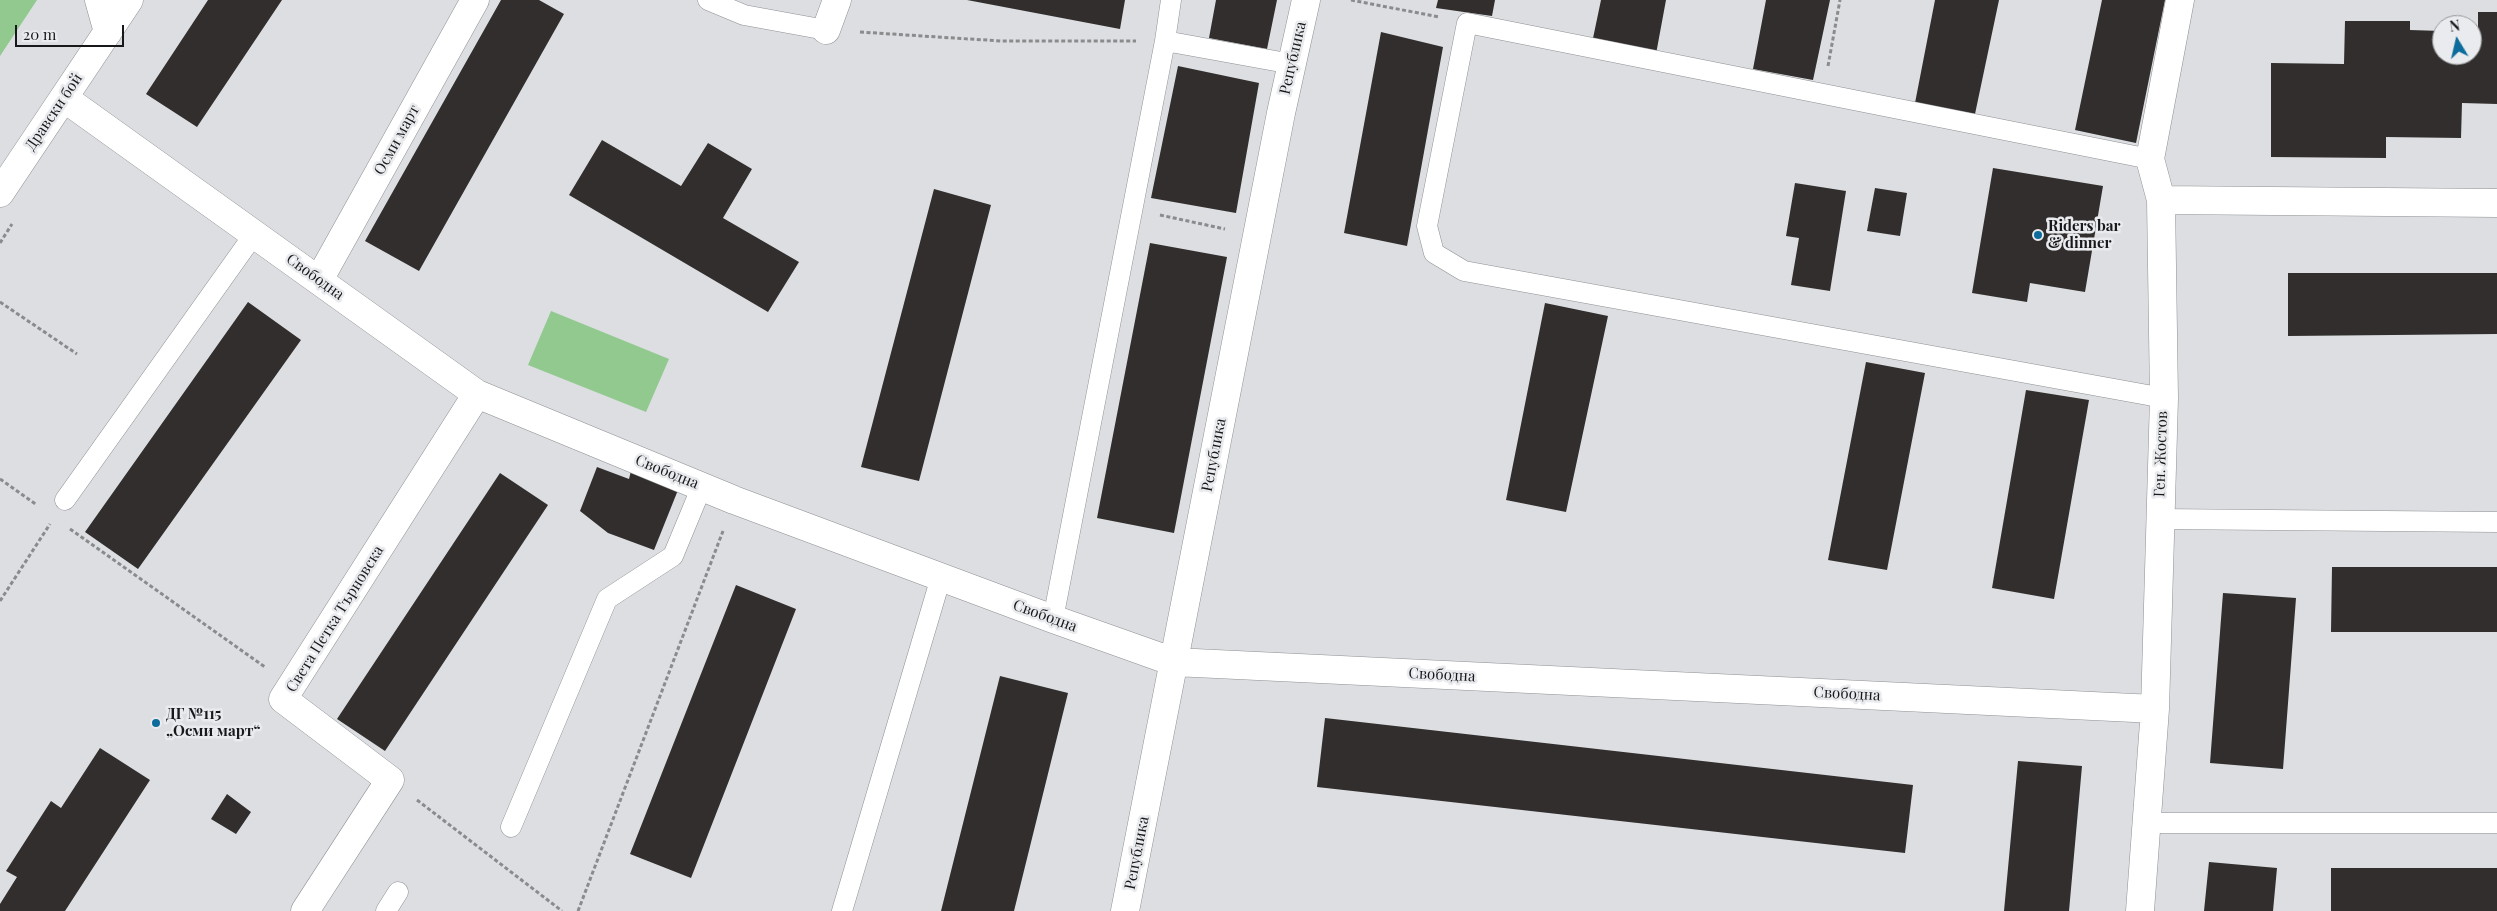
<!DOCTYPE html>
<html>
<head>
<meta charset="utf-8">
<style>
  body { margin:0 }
  #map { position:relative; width:2497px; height:911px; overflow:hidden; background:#dcdee1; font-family:"Playfair Display",serif }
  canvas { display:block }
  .north { position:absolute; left:2432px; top:15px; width:50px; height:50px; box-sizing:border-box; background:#eaebee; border:1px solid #969799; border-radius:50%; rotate:351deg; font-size:14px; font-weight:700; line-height:20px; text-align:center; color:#171819 }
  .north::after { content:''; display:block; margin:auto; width:18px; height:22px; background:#0d6c9b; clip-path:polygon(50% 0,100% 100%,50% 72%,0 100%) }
  .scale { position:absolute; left:15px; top:25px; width:109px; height:22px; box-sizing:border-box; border:2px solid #171819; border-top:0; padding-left:6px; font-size:15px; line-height:18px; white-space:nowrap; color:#171819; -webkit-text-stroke:4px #eaebee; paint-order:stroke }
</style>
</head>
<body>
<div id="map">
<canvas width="2497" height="911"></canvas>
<div class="north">N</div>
<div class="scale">20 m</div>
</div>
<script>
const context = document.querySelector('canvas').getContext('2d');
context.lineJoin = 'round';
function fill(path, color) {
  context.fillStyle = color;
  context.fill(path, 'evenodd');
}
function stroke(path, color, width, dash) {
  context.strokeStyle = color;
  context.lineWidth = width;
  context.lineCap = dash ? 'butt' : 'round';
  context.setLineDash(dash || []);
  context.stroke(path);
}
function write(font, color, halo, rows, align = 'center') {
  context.font = font + ' "Playfair Display",serif';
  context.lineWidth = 5;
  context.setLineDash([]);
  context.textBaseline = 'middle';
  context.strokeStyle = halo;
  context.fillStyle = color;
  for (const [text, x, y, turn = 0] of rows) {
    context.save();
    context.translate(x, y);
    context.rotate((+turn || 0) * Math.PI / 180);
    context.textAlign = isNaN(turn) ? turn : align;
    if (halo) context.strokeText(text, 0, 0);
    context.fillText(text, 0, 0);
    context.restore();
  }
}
fill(new Path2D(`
  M 0,0 L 37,0 L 0,56 Z
  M 551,311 L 669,359 L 646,412 L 528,365 Z`), '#91c98f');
fill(new Path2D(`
  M 208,0 L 282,0 L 197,127 L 146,94 Z
  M 501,0 L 539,0 L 564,14 L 419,271 L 365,241 Z
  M 967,0 L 1125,0 L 1120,29 Z
  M 1216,0 L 1277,0 L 1267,49 L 1209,38 Z
  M 1438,0 L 1495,0 L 1492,16 L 1436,8 Z
  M 1601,0 L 1666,0 L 1656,54 L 1592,43 Z
  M 1766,0 L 1830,0 L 1813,80 L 1753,69 Z
  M 1935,0 L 1999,0 L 1975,114 L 1915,103 Z
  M 2102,0 L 2165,0 L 2136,143 L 2075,130 Z
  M 2478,12 L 2497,12 L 2497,104 L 2462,103 L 2461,138 L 2386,137 L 2386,158 L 2271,157 L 2271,63 L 2344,64 L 2345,21 L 2410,21 L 2410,30 L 2442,31 L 2442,55 L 2472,55 L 2472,31 L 2478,31 Z
  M 1381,32 L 1443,47 L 1407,246 L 1344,233 Z
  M 1178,66 L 1259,83 L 1236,213 L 1151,198 Z
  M 602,140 L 681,186 L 708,143 L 752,169 L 723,218 L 799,262 L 768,312 L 569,195 Z
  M 1993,168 L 2103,186 L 2085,292 L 2030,283 L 2027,302 L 1972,293 Z
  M 1795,183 L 1846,191 L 1830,291 L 1791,285 L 1799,238 L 1786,236 Z
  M 1875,188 L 1907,193 L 1900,236 L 1867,231 Z
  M 934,189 L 991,205 L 919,481 L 861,467 Z
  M 1150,243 L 1227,257 L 1174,533 L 1097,518 Z
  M 2288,273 L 2497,273 L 2497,334 L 2288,336 Z
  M 248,302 L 301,340 L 138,569 L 85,532 Z
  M 1545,303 L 1608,316 L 1566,512 L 1506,500 Z
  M 1866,362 L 1925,373 L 1887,570 L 1828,560 Z
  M 2026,390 L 2089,400 L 2054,599 L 1992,588 Z
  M 597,467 L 629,479 L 631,471 L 678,490 L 654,550 L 608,533 L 580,511 Z
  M 500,473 L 548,505 L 385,751 L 337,719 Z
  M 2332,567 L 2497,567 L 2497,632 L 2331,632 Z
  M 736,585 L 796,609 L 691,878 L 630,854 Z
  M 2223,593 L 2296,598 L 2283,769 L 2210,763 Z
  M 1000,676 L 1068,693 L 1014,911 L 941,911 Z
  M 1325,718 L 1913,785 L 1905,853 L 1317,787 Z
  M 100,748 L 150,780 L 65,911 L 0,911 L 0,904 L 17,877 L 6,871 L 51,801 L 61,808 Z
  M 2018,761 L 2082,766 L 2069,911 L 2004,911 Z
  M 227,794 L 251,812 L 236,834 L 211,819 Z
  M 2209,862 L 2277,868 L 2273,911 L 2204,911 Z
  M 2331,868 L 2497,868 L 2497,911 L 2331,911 Z`), '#312e2d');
const service = new Path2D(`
  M 708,0 L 744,15 L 826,30
  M 1165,41 L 1292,64
  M 2150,159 L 1467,23 L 1427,226 L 1434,253 L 1464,271 L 2164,398
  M 65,500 L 255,233
  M 2158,519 L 2497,522
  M 1053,619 L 1165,41 L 1171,0
  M 2146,823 L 2497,823
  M 511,827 L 607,599 L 673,556 L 702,486
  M 386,911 L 398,892
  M 842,911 L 941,577`);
const minor = new Path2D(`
  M 99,0 L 108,32
  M 826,30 L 837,0
  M 64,98 L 477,394 L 734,500 L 1053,619 L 1174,662 L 2155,709
  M 0,193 L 129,0
  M 2161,200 L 2497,203
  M 319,280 L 475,0
  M 305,911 L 390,780 L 283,699 L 477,394
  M 1125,911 L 1281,113 L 1306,0
  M 2140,911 L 2155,709 L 2164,398 L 2161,200 L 2150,159 L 2180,0`);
stroke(service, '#8e9093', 21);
stroke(minor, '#8e9093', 29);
stroke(new Path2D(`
  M 1351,0 L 1439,17
  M 860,32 L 1001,41 L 1136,41
  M 1828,66 L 1840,0
  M 1160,215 L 1225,229
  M 0,243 L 12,224
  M 0,302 L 77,354
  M 0,479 L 37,505
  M 70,529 L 265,667
  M 0,601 L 50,524
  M 417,800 L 562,911
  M 578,911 L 723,531`), '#8a8b8d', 3, [4, 2.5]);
stroke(service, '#fff', 20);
stroke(minor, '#fff', 28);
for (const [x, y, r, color] of [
  [2038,235,5,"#0d6c9b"],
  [156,723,5,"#0d6c9b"]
]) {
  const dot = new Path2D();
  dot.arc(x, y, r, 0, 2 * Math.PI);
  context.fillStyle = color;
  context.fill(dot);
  stroke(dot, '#eaebee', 2);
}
write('15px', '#171819', '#eaebee', [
  ["Република",1293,58,-77],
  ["Дравски бой",54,112,-56],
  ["Осми март",397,140,-61],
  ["Свободна",315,277,36],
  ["Ген. Жостов",2161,454,-88],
  ["Република",1214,455,-79],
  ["Свободна",667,472,22],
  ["Свободна",1045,616,20],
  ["Света Петка Търновска",335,619,-58],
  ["Свободна",1442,675,3],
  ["Свободна",1847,694,3],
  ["Република",1137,853,-79]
]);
write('bold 15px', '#171819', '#eaebee', [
  ["Riders bar",2048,226],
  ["& dinner",2048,243],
  ["ДГ №115",166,714],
  ["„Осми март“",166,731]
], 'left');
</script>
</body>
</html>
